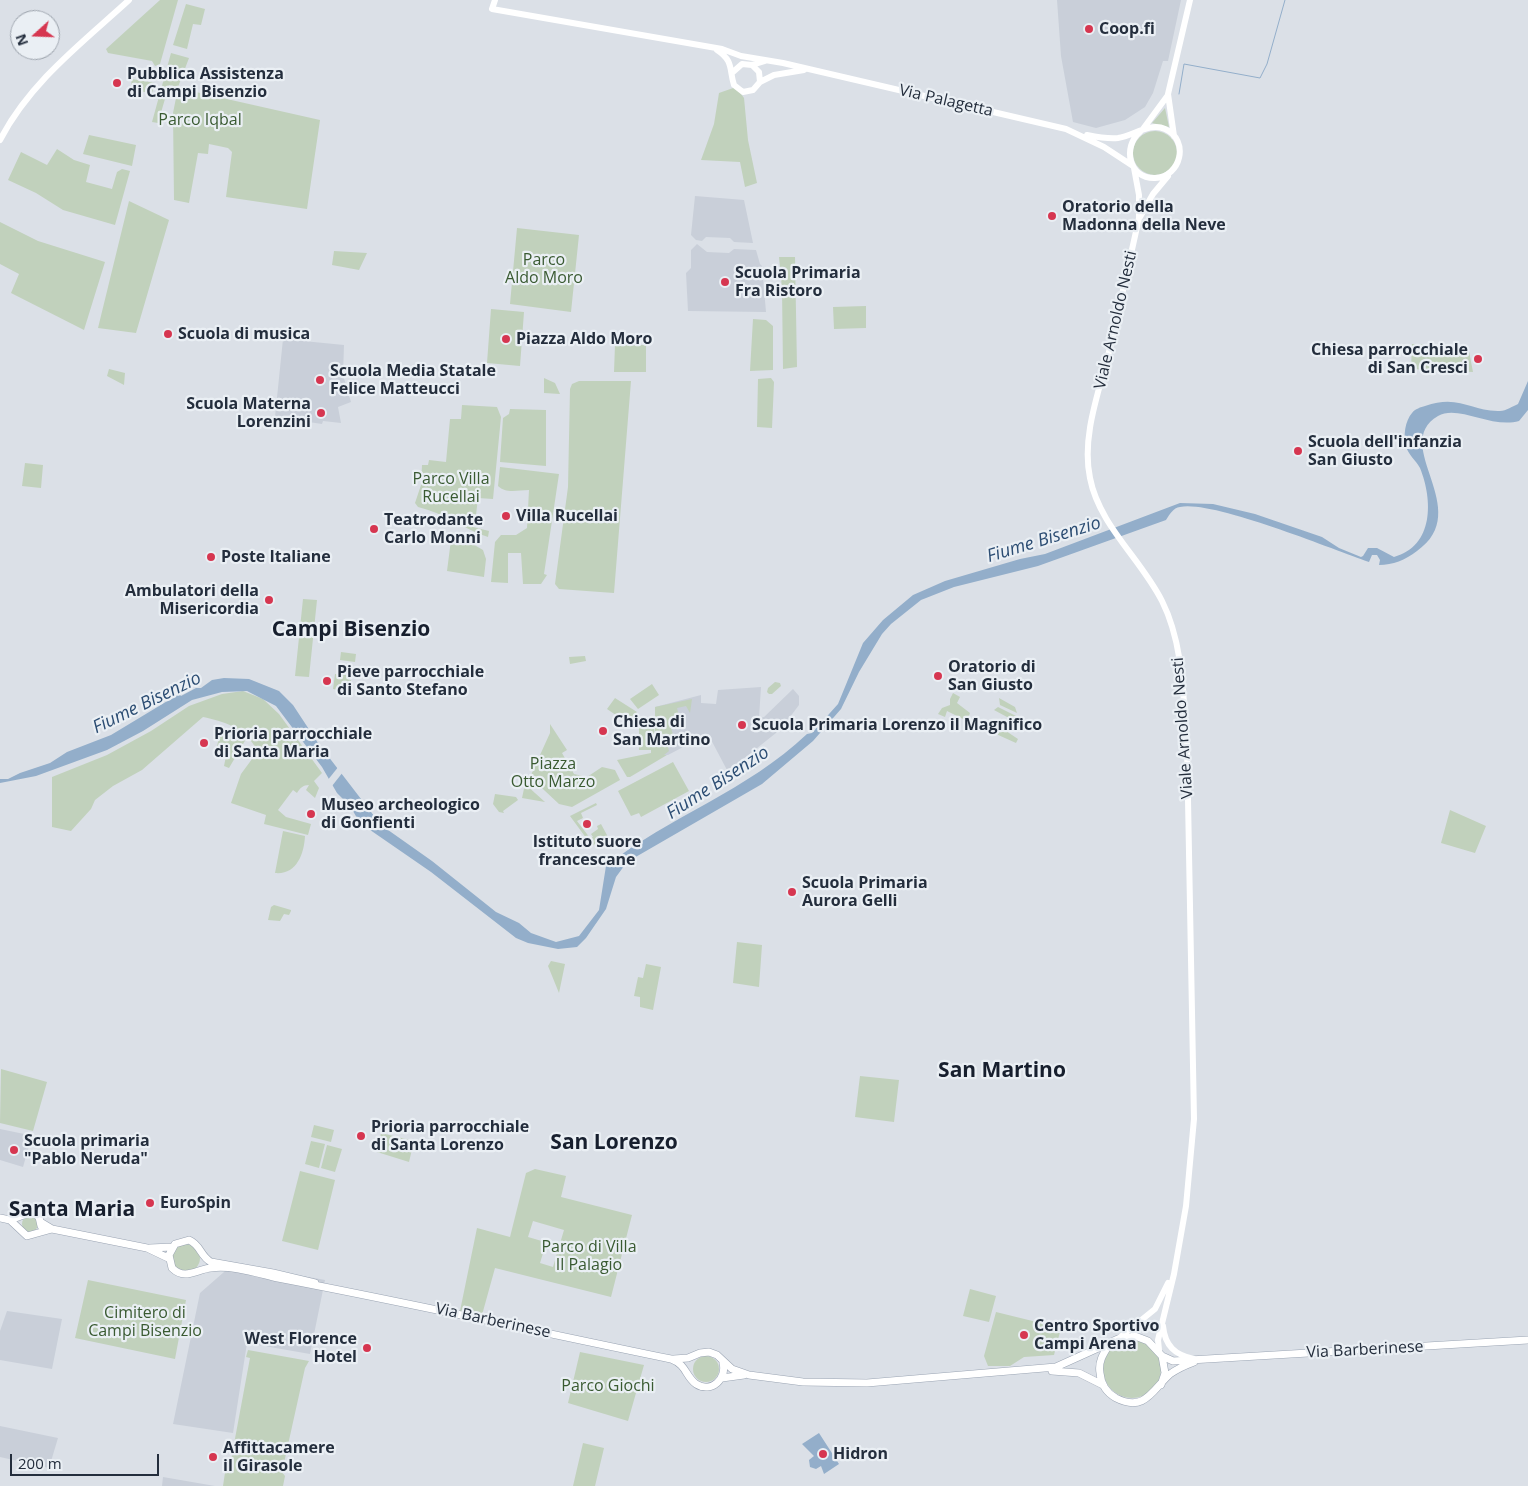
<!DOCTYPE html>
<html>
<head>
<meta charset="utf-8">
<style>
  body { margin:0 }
  #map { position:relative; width:1528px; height:1486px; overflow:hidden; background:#dbe0e7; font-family:"Open Sans",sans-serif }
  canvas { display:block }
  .north { position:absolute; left:10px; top:10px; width:50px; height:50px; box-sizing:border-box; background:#eaeff4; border:1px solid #9ba2ab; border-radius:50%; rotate:250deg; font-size:14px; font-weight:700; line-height:20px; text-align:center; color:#242e3d }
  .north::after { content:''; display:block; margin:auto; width:18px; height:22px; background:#d63650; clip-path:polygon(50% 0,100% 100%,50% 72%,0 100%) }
  .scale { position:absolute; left:10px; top:1454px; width:149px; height:22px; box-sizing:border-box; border:2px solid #242e3d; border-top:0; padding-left:6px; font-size:15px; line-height:18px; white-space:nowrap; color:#242e3d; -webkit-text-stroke:4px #eaeff4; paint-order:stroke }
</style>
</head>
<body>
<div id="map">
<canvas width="1528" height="1486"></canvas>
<div class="north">N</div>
<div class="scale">200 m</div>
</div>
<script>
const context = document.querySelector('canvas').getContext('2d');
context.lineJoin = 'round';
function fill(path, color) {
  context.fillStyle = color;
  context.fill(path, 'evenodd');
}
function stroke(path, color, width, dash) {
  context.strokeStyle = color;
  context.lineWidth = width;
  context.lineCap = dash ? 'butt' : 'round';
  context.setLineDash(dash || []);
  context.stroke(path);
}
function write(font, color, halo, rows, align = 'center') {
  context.font = font + ' "Open Sans",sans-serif';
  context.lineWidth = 4.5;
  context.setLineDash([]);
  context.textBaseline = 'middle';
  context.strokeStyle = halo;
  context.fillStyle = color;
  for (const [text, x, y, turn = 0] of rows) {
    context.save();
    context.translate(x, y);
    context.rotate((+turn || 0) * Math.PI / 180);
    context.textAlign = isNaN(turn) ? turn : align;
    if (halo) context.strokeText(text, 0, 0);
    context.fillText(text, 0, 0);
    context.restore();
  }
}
fill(new Path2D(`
  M 1057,0 L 1181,0 L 1168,61 L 1163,61 L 1153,93 L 1145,107 L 1125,120 L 1096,128 L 1073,122 L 1061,56 Z
  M 695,196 L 744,200 L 753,243 L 734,242 L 730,238 L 706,237 L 702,241 L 696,240 L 691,235 Z
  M 697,244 L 707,252 L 729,253 L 734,249 L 756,250 L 760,264 L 762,266 L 766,312 L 688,311 L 686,273 L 691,268 L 691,250 Z
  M 283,339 L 344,345 L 343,375 L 351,402 L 338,407 L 341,423 L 323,421 L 322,424 L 275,417 Z
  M 761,687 L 759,718 L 764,717 L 793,689 L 799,696 L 799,705 L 781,729 L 737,764 L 727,770 L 708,734 L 668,755 L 664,755 L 655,727 L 655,707 L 701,695 L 701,703 L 716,704 L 718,690 Z
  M 0,1129 L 29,1135 L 31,1139 L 23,1167 L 0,1160 Z
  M 232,1263 L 325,1280 L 310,1354 L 247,1343 L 233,1433 L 173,1424 L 200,1293 L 224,1272 Z
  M 7,1311 L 62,1319 L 52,1369 L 0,1360 L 0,1331 Z
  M 0,1426 L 58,1438 L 49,1468 L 0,1457 Z
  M 163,1477 L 215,1486 L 162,1486 Z`), '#c9cfd9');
fill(new Path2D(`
  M 160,0 L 178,0 L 160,64 L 155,66 L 152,61 L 108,53 L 106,49 Z
  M 186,4 L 205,9 L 201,25 L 193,24 L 187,49 L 173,45 Z
  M 171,53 L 189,58 L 178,87 L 169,85 L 158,123 L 152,122 Z
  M 132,79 L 155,83 L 152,93 L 130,90 Z
  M 736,87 L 744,98 L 748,140 L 757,183 L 745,187 L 740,162 L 701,160 L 714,124 L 719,93 Z
  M 178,88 L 320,120 L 307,209 L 226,197 L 232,152 L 228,148 L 209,144 L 208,154 L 198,153 L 189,203 L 174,200 L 173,113 Z
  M 1165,108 L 1169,127 L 1152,123 Z
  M1133 153a22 22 0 1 1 44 0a22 22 0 1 1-44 0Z
  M 89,135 L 136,145 L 132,166 L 83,154 Z
  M 57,149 L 74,160 L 90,165 L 86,182 L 112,189 L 117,172 L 122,169 L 130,171 L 115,225 L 63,210 L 36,193 L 8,180 L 21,152 L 47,165 Z
  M 129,201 L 169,220 L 136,333 L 98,328 Z
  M 0,222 L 38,241 L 105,262 L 84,330 L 11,293 L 19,274 L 0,264 Z
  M 517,228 L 579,235 L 571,312 L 510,304 Z
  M 334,251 L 367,253 L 359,270 L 332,265 Z
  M 779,257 L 795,257 L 797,367 L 783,369 L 782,289 Z
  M 866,306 L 866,328 L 834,329 L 833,307 Z
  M 491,309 L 524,312 L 520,366 L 487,363 Z
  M 753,319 L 766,320 L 773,326 L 773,370 L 750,371 Z
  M 1412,344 L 1468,346 L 1473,372 L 1411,369 Z
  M 615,345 L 646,345 L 646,372 L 614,372 Z
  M 109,369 L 125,373 L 124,385 L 107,376 Z
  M 544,378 L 555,383 L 560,394 L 544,393 Z
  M 771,378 L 774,382 L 772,428 L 757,427 L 758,379 Z
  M 579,381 L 631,381 L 614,593 L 559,589 L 555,584 L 568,487 L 570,389 L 572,384 Z
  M 462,405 L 497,407 L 501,417 L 493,499 L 478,498 L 476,515 L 468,516 L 469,526 L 489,531 L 488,537 C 463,529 444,513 418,507 L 415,503 L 421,485 L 422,465 L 428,465 L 429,460 L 446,462 L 450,419 L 461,419 Z
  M 510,409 L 546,410 L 546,466 L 500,462 L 503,418 L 509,414 Z
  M 25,463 L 43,465 L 41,488 L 22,486 Z
  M 500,467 L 559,474 L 544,574 L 547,575 L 541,584 L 523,584 L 521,553 L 508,553 L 508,583 L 491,582 L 495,542 L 501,535 L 516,535 L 527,528 L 529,490 C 518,490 506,494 498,486 Z
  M 452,532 L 483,550 L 486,559 L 484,577 L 447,571 Z
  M 303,599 L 317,600 L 309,677 L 295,676 Z
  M 341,652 L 356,654 L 355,662 L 340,660 Z
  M 585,656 L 586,661 L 570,664 L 569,657 Z
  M 335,674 L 347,675 L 347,679 L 351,680 L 351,683 L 345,683 L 344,691 L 333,689 Z
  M 775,682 L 780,683 L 781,686 L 772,694 L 769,694 L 767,692 L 768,688 Z
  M 652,684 L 659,695 L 638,709 L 630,699 Z
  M 243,691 L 263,699 L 279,714 L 322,773 L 314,781 L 319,788 L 315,798 L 306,790 L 309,785 C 303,785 300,788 297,793 L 293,790 L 278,810 L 286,817 L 311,824 L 308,835 L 264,824 L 266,815 L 231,803 L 241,774 L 252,759 L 249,754 L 255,747 C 245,728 223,721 203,717 L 142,770 L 113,786 L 95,800 L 91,809 L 71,831 L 52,827 L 52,777 L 107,755 L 151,731 L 189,706 L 222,694 Z
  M 953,693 L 960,697 L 957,703 L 970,713 L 967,721 L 947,711 L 945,717 L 938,714 L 942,708 L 950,705 L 950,699 Z
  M 615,698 L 637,712 L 629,724 L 607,709 Z
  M 999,698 L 1015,707 L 1017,713 L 1000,705 Z
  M 692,699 L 690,713 L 686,706 L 677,708 L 679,716 L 669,721 L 674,738 L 667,743 L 669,751 L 664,755 L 667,755 L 630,777 L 627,777 L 617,760 L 651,753 L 651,750 L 639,750 L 639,727 L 654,726 L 655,740 L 655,707 Z
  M 998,707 L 1016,716 L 1007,717 L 994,710 Z
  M 550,724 L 567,750 L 562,753 L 574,774 L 587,777 L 602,767 L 615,770 L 620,780 L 572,807 L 559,804 L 530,777 L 550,733 Z
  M 1000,727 L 1018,739 L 1016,743 L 996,734 Z
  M 221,730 L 246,739 L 229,768 L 224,766 L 226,756 L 215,754 Z
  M 673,762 L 689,791 L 641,817 L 639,813 L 631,816 L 618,791 Z
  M 525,784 L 545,802 L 522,798 Z
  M 495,794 L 516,797 L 518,800 L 503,811 L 504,813 L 499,812 L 493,804 Z
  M 596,803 L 597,805 L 581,813 L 583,818 L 577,821 L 590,838 L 593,837 L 591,834 L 598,829 L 597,826 L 601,824 L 608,837 L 592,846 L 570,816 Z
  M 1450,810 L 1486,826 L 1475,853 L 1441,843 Z
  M 283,831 L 305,836 C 304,855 296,875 275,873 Z
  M 274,905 L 291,910 L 291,911 L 289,915 L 284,914 L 280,921 L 268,920 L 271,907 Z
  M 737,942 L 762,945 L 759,987 L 733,983 Z
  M 551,961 L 565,964 L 559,993 L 548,966 Z
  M 646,964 L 661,967 L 653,1010 L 640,1007 L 640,997 L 634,996 L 638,977 L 643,978 Z
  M 1,1069 L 47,1082 L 33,1131 L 0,1123 Z
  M 860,1076 L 899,1080 L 894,1122 L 855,1117 Z
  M 314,1125 L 334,1130 L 331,1142 L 311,1137 Z
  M 381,1133 L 414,1141 L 409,1162 L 377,1152 Z
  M 311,1141 L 325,1144 L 319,1168 L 305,1164 Z
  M 327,1145 L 342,1149 L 335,1172 L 321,1168 Z
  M 535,1169 L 566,1176 L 561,1197 L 632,1215 L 611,1297 L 495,1268 L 482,1315 L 460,1311 L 477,1228 L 510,1237 L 526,1173 ZM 533,1221 L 564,1230 L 553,1267 L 540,1263 L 545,1247 L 551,1248 L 552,1244 L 528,1237 Z
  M 300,1171 L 335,1180 L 318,1250 L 282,1241 Z
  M22 1224a8 8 0 1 1 16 0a8 8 0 1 1-16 0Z
  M172 1258a14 14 0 1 1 28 0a14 14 0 1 1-28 0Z
  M 88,1280 L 186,1300 L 175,1359 L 75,1338 Z
  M 970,1289 L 996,1296 L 989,1322 L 963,1316 Z
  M 996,1312 L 1061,1328 L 1054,1355 L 1024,1357 L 1010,1366 L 988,1366 L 984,1356 Z
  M1103 1369a29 29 0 1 1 58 0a29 29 0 1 1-58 0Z
  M 248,1350 L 309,1361 L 305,1368 L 282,1472 L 285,1476 L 283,1486 L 223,1486 L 227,1459 L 231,1460 L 250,1358 L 246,1357 Z
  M 580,1352 L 644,1365 L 628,1421 L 568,1403 Z
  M693 1369a13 13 0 1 1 26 0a13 13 0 1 1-26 0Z
  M 583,1443 L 604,1448 L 595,1486 L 573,1486 Z`), '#c1d1bc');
fill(new Path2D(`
  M 1528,381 L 1528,410 L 1519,421 C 1492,429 1458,404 1438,416 C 1389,445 1476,510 1417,551 C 1405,560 1393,565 1379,565 L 1380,560 L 1377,555 L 1372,555 L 1369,562 C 1331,549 1213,500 1180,507 C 1173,508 1170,514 1166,520 L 1038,566 L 954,587 L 921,600 L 891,624 L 882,634 L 859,672 L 841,709 L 813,741 L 762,784 L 627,862 L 616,877 L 606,909 L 586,938 L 577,947 L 558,949 L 528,943 L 516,938 L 431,872 L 360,823 L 350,806 L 337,793 L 322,767 L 276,706 L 247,691 L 222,692 L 192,700 L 143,731 L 107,750 L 36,776 L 0,783 L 0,779 L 8,779 L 20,773 L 50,763 L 67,752 L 111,735 L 179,694 L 181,696 L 196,688 L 201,688 L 212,680 L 224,678 L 249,679 L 279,691 L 293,705 L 318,743 L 381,825 L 432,861 L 496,912 L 519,923 L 531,933 L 556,942 L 579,936 L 599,910 L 606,866 C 670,816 747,791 807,734 L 812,733 L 838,704 L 863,643 L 883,620 L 913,595 L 945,581 L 1020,559 L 1045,554 L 1180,503 L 1213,504 L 1255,514 L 1322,537 L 1339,548 L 1361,557 L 1363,556 L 1368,548 L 1377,548 L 1394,557 C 1434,546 1433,500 1420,468 C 1416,460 1408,455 1406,446 C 1403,436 1405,421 1412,413 C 1415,409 1421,407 1425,406 C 1460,394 1471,412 1500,411 C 1506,411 1513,406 1518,404 Z
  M 819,1433 L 839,1464 L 824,1474 L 821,1466 L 816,1469 L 810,1467 L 809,1460 L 814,1456 L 802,1444 Z`), '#93aeca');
fill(new Path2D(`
  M 339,766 L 343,772 L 332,786 L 327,781 Z`), '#dbe0e7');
stroke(new Path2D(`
  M 1179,94 L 1184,64 L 1260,78 L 1267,64 L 1285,0`), '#93aeca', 1);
const primary = new Path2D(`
  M 0,1218 L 10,1220 L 27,1236 L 52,1229
  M 10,1220 L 32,1212 L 39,1217 L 41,1226
  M 42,1223 L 52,1229 L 147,1248 L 168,1258
  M 150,1248 L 172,1247
  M 315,1283 L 273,1273 L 211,1262 C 200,1256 201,1245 189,1240 L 175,1244 L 169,1255 L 172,1268 C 185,1281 197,1269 211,1268 C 232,1265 256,1273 278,1278 C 409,1303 540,1332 671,1359 C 687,1365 685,1376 696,1384 C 712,1394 727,1378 723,1363
  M 1109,1345 C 1103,1354 1098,1362 1100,1373 C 1101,1384 1107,1393 1116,1398 C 1145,1413 1153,1389 1170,1374 C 1177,1369 1186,1365 1194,1362
  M 1162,1356 L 1173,1361 L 1528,1340
  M 674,1359 L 688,1358 L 700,1353 L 709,1352 L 717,1355 L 732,1369 L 749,1375 L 803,1382 L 867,1383 L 1056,1367 L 1118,1339 L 1135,1336 L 1148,1341 L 1162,1356 L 1165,1373 L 1161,1385
  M 1052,1371 L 1079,1373 L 1103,1385
  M 722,1378 L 744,1375`);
stroke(primary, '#9aa4b3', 8);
stroke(new Path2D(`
  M 495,0 L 492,9 L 722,49 L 741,56 L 783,63 L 1066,129 L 1104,147 L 1133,166
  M 717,50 C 734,61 729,70 734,85 L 743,92 L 753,90 L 760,82 L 774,75 L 804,70
  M 752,65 L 759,72 L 760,82
  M 733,72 L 742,64 L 752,65 L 765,61
  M 1143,129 L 1168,95
  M 1087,135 C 1097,137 1108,139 1118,138 C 1133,136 1150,122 1165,129 C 1190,140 1181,177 1155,178 C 1129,179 1122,147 1140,132
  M 1174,136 L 1168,94 L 1190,0
  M 0,140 C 30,82 82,43 129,0
  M 1134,168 L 1139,195 L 1139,218 C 1129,262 1120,305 1110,348 C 1100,389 1081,436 1090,478 C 1099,525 1141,559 1162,601 C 1184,645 1183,698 1187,746 L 1194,1119 L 1186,1206 L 1174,1274 L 1158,1340 L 1159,1350
  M 1140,217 L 1153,194 L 1168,176
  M 1163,1326 C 1165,1346 1175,1355 1194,1359
  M 1118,1339 L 1155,1309 L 1168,1283`), '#fff', 6);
stroke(primary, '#fff', 7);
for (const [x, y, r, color] of [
  [1089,29,5,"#d63650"],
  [117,83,5,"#d63650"],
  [1052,216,5,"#d63650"],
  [725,282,5,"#d63650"],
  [168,334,5,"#d63650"],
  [506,339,5,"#d63650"],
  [1478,359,5,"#d63650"],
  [320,380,5,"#d63650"],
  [321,413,5,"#d63650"],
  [1298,451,5,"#d63650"],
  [506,516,5,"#d63650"],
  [374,529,5,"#d63650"],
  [211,557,5,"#d63650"],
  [269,600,5,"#d63650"],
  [938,676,5,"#d63650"],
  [327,681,5,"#d63650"],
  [742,725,5,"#d63650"],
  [603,731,5,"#d63650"],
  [204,743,5,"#d63650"],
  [311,814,5,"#d63650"],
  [587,824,5,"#d63650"],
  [792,892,5,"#d63650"],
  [361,1136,5,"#d63650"],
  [14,1150,5,"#d63650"],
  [150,1203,5,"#d63650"],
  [1024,1335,5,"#d63650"],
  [367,1348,5,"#d63650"],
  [823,1454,5,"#d63650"],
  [213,1457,5,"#d63650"]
]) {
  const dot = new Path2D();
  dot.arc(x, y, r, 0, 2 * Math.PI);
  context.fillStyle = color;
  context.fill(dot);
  stroke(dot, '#eaeff4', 2);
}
write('bold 16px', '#242e3d', '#eaeff4', [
  ["Coop.fi",1099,29],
  ["Pubblica Assistenza",127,74],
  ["di Campi Bisenzio",127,92],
  ["Oratorio della",1062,207],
  ["Madonna della Neve",1062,225],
  ["Scuola Primaria",735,273],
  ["Fra Ristoro",735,291],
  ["Scuola di musica",178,334],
  ["Piazza Aldo Moro",516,339],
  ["Chiesa parrocchiale",1468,350,"right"],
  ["di San Cresci",1468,368,"right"],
  ["Scuola Media Statale",330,371],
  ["Felice Matteucci",330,389],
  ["Scuola Materna",311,404,"right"],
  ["Lorenzini",311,422,"right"],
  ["Scuola dell'infanzia",1308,442],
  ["San Giusto",1308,460],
  ["Villa Rucellai",516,516],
  ["Teatrodante",384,520],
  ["Carlo Monni",384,538],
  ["Poste Italiane",221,557],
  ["Ambulatori della",259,591,"right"],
  ["Misericordia",259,609,"right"],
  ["Oratorio di",948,667],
  ["San Giusto",948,685],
  ["Pieve parrocchiale",337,672],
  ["di Santo Stefano",337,690],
  ["Chiesa di",613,722],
  ["San Martino",613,740],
  ["Scuola Primaria Lorenzo il Magnifico",752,725],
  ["Prioria parrocchiale",214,734],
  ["di Santa Maria",214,752],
  ["Museo archeologico",321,805],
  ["di Gonfienti",321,823],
  ["Istituto suore",587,842,"center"],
  ["francescane",587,860,"center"],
  ["Scuola Primaria",802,883],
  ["Aurora Gelli",802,901],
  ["Prioria parrocchiale",371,1127],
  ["di Santa Lorenzo",371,1145],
  ["Scuola primaria",24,1141],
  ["\"Pablo Neruda\"",24,1159],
  ["EuroSpin",160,1203],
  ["Centro Sportivo",1034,1326],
  ["Campi Arena",1034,1344],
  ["West Florence",357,1339,"right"],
  ["Hotel",357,1357,"right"],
  ["Affittacamere",223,1448],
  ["il Girasole",223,1466],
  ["Hidron",833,1454]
], 'left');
write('16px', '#242e3d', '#eaeff4', [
  ["Via Palagetta",946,101,13],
  ["Viale Arnoldo Nesti",1116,320,-77],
  ["Viale Arnoldo Nesti",1183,728,-94],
  ["Via Barberinese",493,1321,12],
  ["Via Barberinese",1365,1350,-3]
]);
write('16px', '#395a31', '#eaeff4', [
  ["Parco Iqbal",200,120],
  ["Parco",544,260],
  ["Aldo Moro",544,278],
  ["Parco Villa",451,479],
  ["Rucellai",451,497],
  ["Piazza",553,764],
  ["Otto Marzo",553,782],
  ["Parco di Villa",589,1247],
  ["Il Palagio",589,1265],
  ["Cimitero di",145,1313],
  ["Campi Bisenzio",145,1331],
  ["Parco Giochi",608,1386]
]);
write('italic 18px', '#2c4d73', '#eaeff4', [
  ["Fiume Bisenzio",1044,540,-17],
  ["Fiume Bisenzio",147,703,-26],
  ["Fiume Bisenzio",718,783,-33]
]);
write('bold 21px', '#171f2e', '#eaeff4', [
  ["Campi Bisenzio",351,630],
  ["San Martino",1002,1071],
  ["San Lorenzo",614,1143],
  ["Santa Maria",72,1210]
]);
</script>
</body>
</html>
